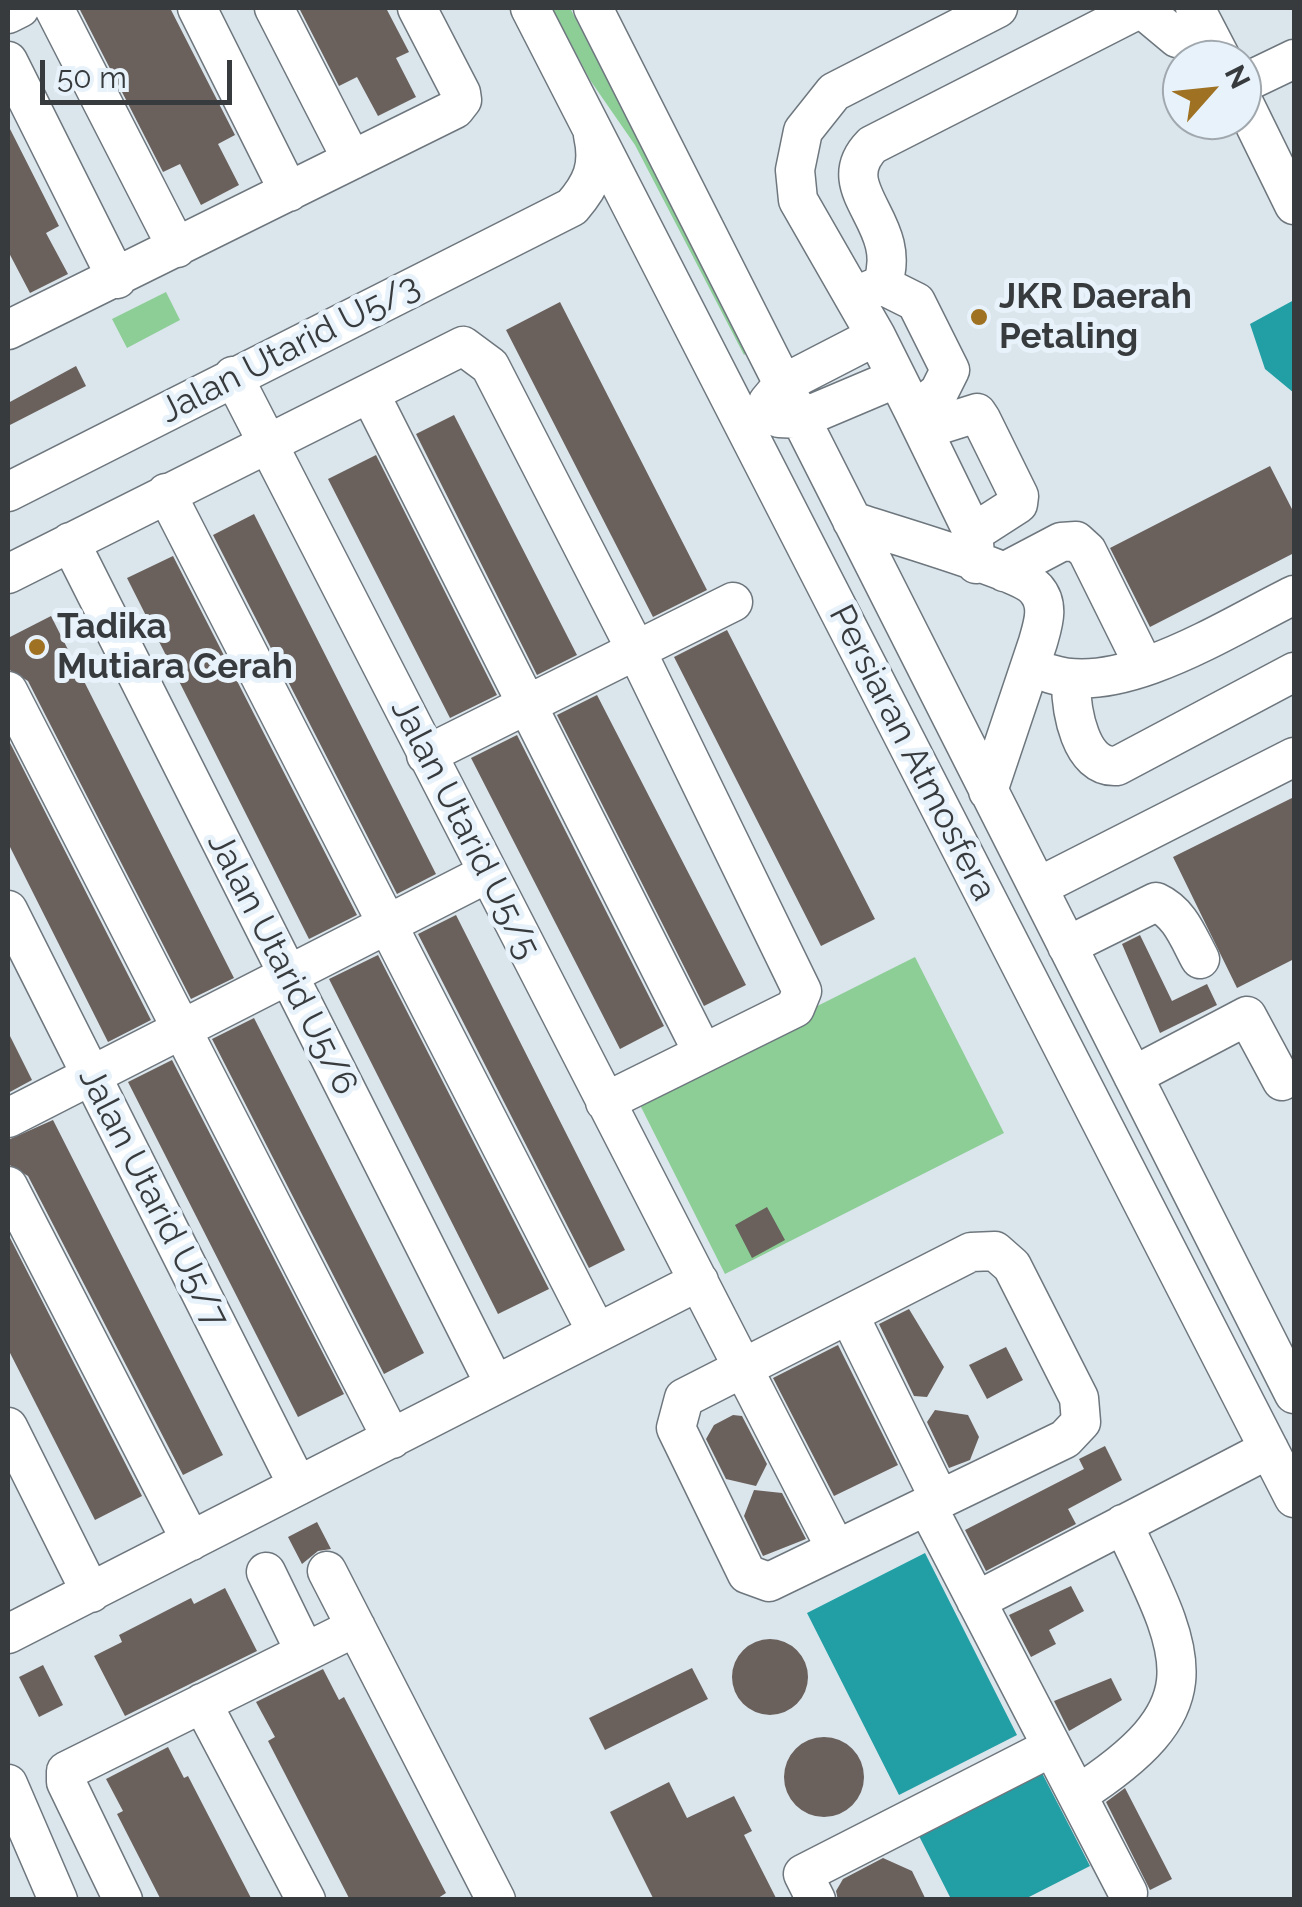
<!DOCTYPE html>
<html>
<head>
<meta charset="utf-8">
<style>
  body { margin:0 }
  #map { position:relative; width:1302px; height:1907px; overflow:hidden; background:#dbe5ec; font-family:Raleway,sans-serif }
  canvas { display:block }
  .frame { position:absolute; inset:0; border:10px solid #373b3e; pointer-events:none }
  .north { position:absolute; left:1162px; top:40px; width:100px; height:100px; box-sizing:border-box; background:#e8f2fa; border:2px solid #a1a9af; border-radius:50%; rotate:63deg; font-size:28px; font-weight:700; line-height:40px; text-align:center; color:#373b3e }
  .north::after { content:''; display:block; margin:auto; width:35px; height:45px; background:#9f7223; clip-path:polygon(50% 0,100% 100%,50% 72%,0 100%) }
  .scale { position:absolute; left:40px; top:60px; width:192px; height:45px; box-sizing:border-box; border:5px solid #373b3e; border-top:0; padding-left:12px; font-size:30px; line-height:35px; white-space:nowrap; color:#373b3e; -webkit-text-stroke:8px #e8f2fa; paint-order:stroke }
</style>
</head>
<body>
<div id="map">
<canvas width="1302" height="1907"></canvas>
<div class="frame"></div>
<div class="north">N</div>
<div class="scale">50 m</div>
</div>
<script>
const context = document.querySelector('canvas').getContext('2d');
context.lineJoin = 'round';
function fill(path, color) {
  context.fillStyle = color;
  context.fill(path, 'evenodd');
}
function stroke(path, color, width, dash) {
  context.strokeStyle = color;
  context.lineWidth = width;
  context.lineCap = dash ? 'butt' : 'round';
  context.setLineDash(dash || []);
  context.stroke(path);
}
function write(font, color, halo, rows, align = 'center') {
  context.font = font + ' Raleway,sans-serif';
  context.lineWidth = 10;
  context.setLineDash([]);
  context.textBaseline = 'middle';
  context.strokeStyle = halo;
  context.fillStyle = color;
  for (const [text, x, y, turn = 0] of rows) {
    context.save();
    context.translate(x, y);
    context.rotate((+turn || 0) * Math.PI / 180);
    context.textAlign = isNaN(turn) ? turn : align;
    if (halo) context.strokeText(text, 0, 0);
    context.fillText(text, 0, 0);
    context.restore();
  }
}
fill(new Path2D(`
  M 552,8 L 570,8 L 749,351 L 744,355 L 635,145 L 590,80 Z
  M 166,292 L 180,320 L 127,348 L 112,319 Z
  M 915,957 L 1004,1133 L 725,1274 L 636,1097 Z`), '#8dce97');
fill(new Path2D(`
  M 1294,300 L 1294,393 L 1265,369 L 1250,324 Z
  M 925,1553 L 1017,1735 L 899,1795 L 807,1613 Z
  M 1042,1773 L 1090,1866 L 1025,1899 L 951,1899 L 919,1836 Z`), '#229fa4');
fill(new Path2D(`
  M 79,8 L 170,8 L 235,135 L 218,144 L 239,185 L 201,205 L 180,164 L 163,172 Z
  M 299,8 L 386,8 L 409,52 L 396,58 L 416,97 L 378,116 L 357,77 L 339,86 Z
  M 8,125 L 59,226 L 46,233 L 68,274 L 30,293 L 8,251 Z
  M 560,302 L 707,590 L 653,617 L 506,330 Z
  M 76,366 L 86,386 L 8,426 L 8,403 Z
  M 454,415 L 577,655 L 537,675 L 416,434 Z
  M 376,455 L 497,695 L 450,718 L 328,479 Z
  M 1270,466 L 1294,513 L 1294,553 L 1150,627 L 1110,548 Z
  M 254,514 L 436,874 L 397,894 L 213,535 Z
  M 173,556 L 357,915 L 309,939 L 127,578 Z
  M 51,616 L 234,978 L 191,999 L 28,681 L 8,669 L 8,638 Z
  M 727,630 L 875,919 L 821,946 L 674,657 Z
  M 597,695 L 746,985 L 704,1006 L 557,715 Z
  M 517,735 L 664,1026 L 620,1049 L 471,758 Z
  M 8,739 L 151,1020 L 108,1042 L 8,843 Z
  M 1294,797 L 1294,959 L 1237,988 L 1173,857 Z
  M 456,915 L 625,1250 L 589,1268 L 418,934 Z
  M 1140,935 L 1172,1001 L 1207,984 L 1217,1005 L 1160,1033 L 1122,944 Z
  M 378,955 L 549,1289 L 498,1314 L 329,979 Z
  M 254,1018 L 424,1353 L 384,1374 L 212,1039 Z
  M 8,1032 L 32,1080 L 8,1093 Z
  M 172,1060 L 344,1394 L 298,1417 L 128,1082 Z
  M 53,1120 L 223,1455 L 183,1475 L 28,1176 L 8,1164 L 8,1140 Z
  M 767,1207 L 785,1240 L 752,1258 L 735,1225 Z
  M 8,1234 L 142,1496 L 95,1520 L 8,1349 Z
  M 909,1309 L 944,1367 L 927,1397 L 914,1396 L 879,1324 Z
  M 838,1345 L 898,1465 L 834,1496 L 773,1378 Z
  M 1006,1347 L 1023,1380 L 987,1399 L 969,1365 Z
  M 935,1410 L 968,1415 L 979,1437 L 970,1460 L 949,1468 L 927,1422 Z
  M 733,1415 L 742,1416 L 767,1464 L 756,1486 L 726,1479 L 706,1439 L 714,1425 Z
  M 1105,1446 L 1122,1480 L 1068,1509 L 1076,1524 L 986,1571 L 965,1530 L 1084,1469 L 1079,1459 Z
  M 754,1490 L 782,1493 L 806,1539 L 763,1556 L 744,1516 Z
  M 317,1522 L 331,1549 L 318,1551 L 302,1564 L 288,1537 Z
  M 1071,1586 L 1084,1611 L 1049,1630 L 1056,1644 L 1031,1657 L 1009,1615 Z
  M 225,1588 L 257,1651 L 125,1716 L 94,1656 L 122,1642 L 119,1635 L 191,1598 L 194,1604 Z
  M732 1677a38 38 0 1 1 76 0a38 38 0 1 1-76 0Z
  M 43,1665 L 63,1705 L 39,1717 L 19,1677 Z
  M 692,1668 L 708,1699 L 605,1750 L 589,1718 Z
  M 323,1669 L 339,1700 L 344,1697 L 446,1893 L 435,1900 L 350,1900 L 268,1741 L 275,1737 L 256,1702 Z
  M 1111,1678 L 1122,1700 L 1069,1731 L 1054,1701 Z
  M784 1777a40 40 0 1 1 80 0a40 40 0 1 1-80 0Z
  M 168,1747 L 184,1778 L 188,1776 L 252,1900 L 161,1900 L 117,1814 L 123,1811 L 106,1779 Z
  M 669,1782 L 687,1818 L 734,1796 L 752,1831 L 744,1835 L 777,1900 L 654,1900 L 610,1812 Z
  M 1125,1788 L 1172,1879 L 1150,1890 L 1106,1802 Z
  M 883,1858 L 912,1871 L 926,1900 L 838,1900 L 836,1891 L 843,1879 Z`), '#6a605c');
const minor = new Path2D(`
  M 54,8 L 177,248
  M 197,8 L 289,192
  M 274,8 L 352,160
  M 530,8 L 1294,1498
  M 593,8 L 1294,1394
  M 1141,8 L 1177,38 L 1207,31
  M 1195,8 L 1222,60
  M 8,14 L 20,8
  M 8,61 L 117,279
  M 1242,84 L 1294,59
  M 1242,99 L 1294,205
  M 882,285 C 906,222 828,190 872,145 L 1141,8
  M 862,293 L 882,285 L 916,302 L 950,370 L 939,392 L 914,412
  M 8,330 L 455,109 L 462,100 L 461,93 L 417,8
  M 233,376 L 836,1549
  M 370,394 L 703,1053
  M 768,402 L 783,384 L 876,336
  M 779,418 L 800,419 L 897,378
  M 923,430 L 977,413 L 981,419 L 1019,496 L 1018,504 L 973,533
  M 8,492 L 572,207 C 592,184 600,166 593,135
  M 166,493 L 597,1333
  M 852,521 C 884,532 1021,571 1036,589 C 1050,605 1043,624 1038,642 L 988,791
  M 70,542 L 495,1385
  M 976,564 L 973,533 L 914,412 L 876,336 L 798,200 L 795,170 L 803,131 L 834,92 L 998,8
  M 1004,572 L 1061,542 L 1076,541 L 1087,551 L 1144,666
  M 8,574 L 463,346 L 490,366 L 636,650 L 802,991 L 795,1008 L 605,1102
  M 1051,674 C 1123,697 1230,626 1294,595
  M 1071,681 C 1071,710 1080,769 1117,766 L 1294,672
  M 8,691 L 392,1439
  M 426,755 L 733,602
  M 1038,887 L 1294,757
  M 8,910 L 298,1486
  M 1067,946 L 1156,902 C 1180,913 1188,937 1200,959
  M 1133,1076 L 1247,1016 L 1282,1081
  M 8,1118 L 486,874
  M 8,1186 L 191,1541
  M 995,1251 L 1012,1266 L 1079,1398 L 1081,1422 L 1065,1439 L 769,1582 L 747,1574 L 676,1428 L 684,1398 L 971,1252 Z
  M 849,1315 L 940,1500
  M 8,1427 L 91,1593
  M 927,1506 L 1128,1893
  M 327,1571 L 496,1900
  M 266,1572 L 305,1652
  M 976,1601 L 1269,1449
  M 8,1634 L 699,1281
  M 202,1703 L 306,1900
  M 8,1784 L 58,1900
  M 1077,1795 C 1218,1704 1186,1657 1123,1524
  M 123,1900 L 66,1782 L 66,1771 L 356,1627
  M 816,1900 L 803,1874 L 1052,1747`);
stroke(minor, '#6e777e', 41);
stroke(minor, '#fff', 38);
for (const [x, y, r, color] of [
  [979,317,10,"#9f7223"],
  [37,647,10,"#9f7223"]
]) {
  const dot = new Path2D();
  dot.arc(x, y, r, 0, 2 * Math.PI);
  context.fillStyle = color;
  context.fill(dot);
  stroke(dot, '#e8f2fa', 4);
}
write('bold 35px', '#373b3e', '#e8f2fa', [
  ["JKR Daerah",999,297],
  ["Petaling",999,337],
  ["Tadika",57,627],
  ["Mutiara Cerah",57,667]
], 'left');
write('35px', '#373b3e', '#e8f2fa', [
  ["Jalan Utarid U5/3",290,349,-27],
  ["Persiaran Atmosfera",912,753,63],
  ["Jalan Utarid U5/5",465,829,63],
  ["Jalan Utarid U5/6",282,964,63],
  ["Jalan Utarid U5/7",153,1198,63]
]);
</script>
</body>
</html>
